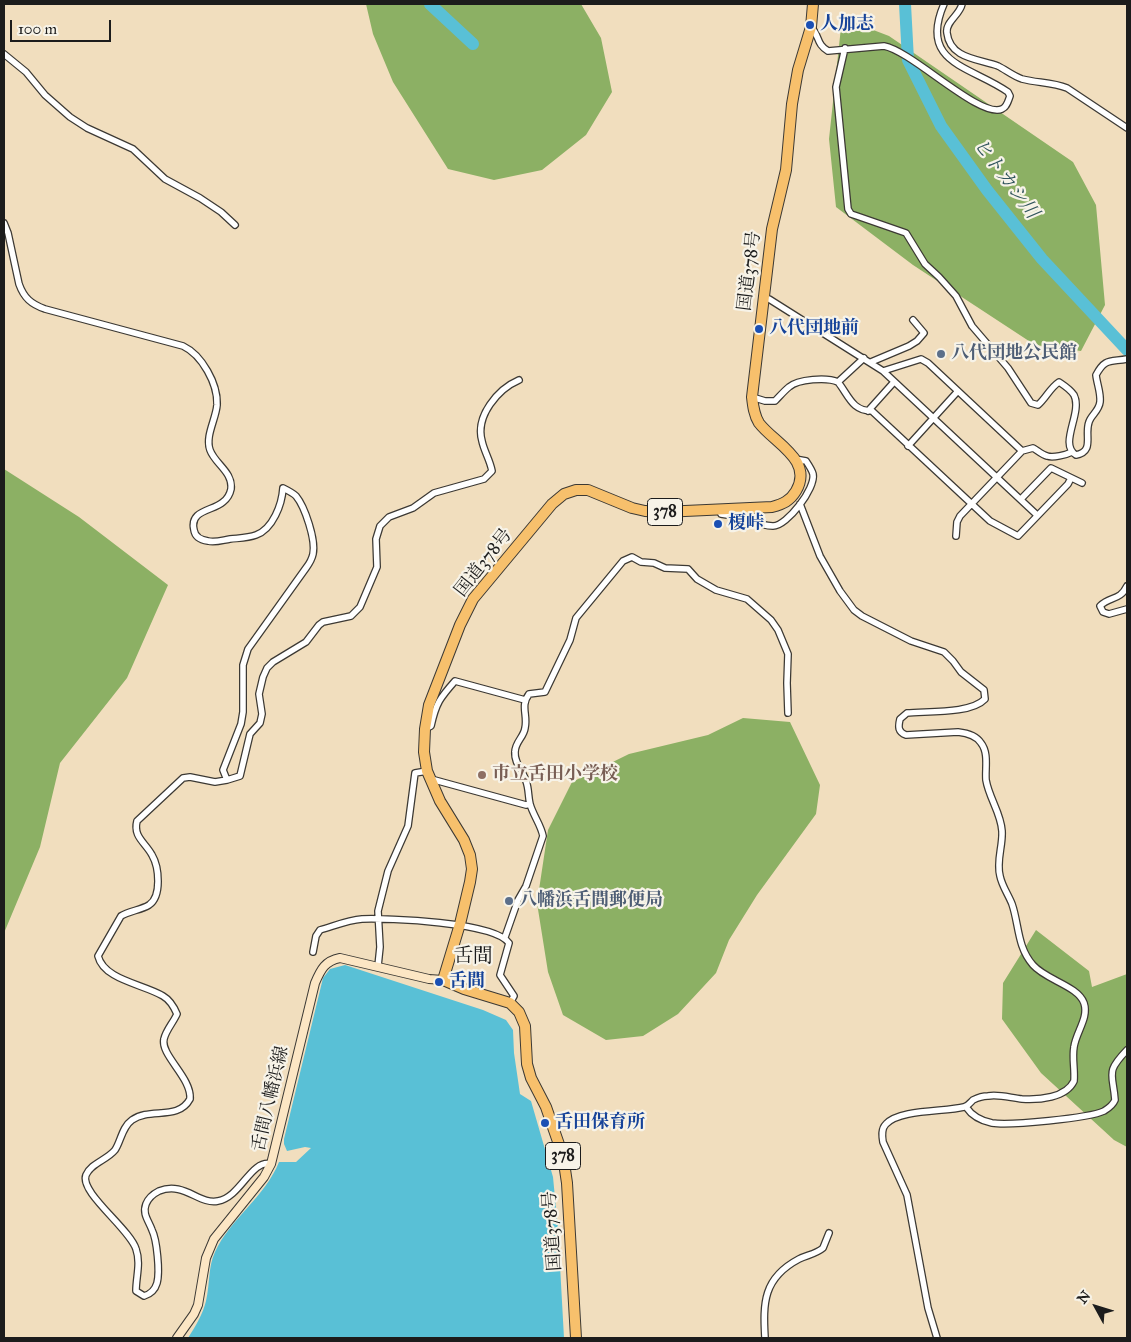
<!DOCTYPE html>
<html>
<head>
<meta charset="utf-8">
<style>
  body { margin:0 }
  #map { position:relative; width:1131px; height:1342px; overflow:hidden; background:#f1debe; font-family:"IM FELL Great Primer",serif }
  canvas { display:block }
  .frame { position:absolute; inset:0; border:5px solid #1c1c1c; pointer-events:none }
  .north { position:absolute; left:1071px; top:1282px; width:50px; height:50px; -webkit-text-stroke:4px #f7f3e8; paint-order:stroke; rotate:309deg; font-size:14px; font-weight:700; line-height:20px; text-align:center; color:#1c1c1c }
  .north::after { content:''; display:block; margin:auto; width:18px; height:22px; background:#1c1c1c; clip-path:polygon(50% 0,100% 100%,50% 72%,0 100%) }
  .scale { position:absolute; left:10px; top:20px; width:101px; height:22px; box-sizing:border-box; border:2px solid #1c1c1c; border-top:0; padding-left:6px; font-size:15px; line-height:18px; white-space:nowrap; color:#1c1c1c; -webkit-text-stroke:4px #f7f3e8; paint-order:stroke }
</style>
</head>
<body>
<div id="map">
<canvas width="1131" height="1342"></canvas>
<div class="frame"></div>
<div class="north">N</div>
<div class="scale">100 m</div>
</div>
<script>
const context = document.querySelector('canvas').getContext('2d');
context.lineJoin = 'round';
function fill(path, color) {
  context.fillStyle = color;
  context.fill(path, 'evenodd');
}
function stroke(path, color, width, dash) {
  context.strokeStyle = color;
  context.lineWidth = width;
  context.lineCap = dash ? 'butt' : 'round';
  context.setLineDash(dash || []);
  context.stroke(path);
}
function write(font, color, halo, rows, align = 'center') {
  context.font = font + ' "IM FELL Great Primer","Noto Serif JP",serif';
  context.lineWidth = 4.5;
  context.setLineDash([]);
  context.textBaseline = 'middle';
  context.strokeStyle = halo;
  context.fillStyle = color;
  for (const [text, x, y, turn = 0] of rows) {
    context.save();
    context.translate(x, y);
    context.rotate((+turn || 0) * Math.PI / 180);
    context.textAlign = isNaN(turn) ? turn : align;
    if (halo) context.strokeText(text, 0, 0);
    context.fillText(text, 0, 0);
    context.restore();
  }
}
fill(new Path2D(`
  M 366,4 L 581,4 L 601,38 L 612,92 L 586,135 L 542,170 L 494,180 L 448,169 L 393,82 L 373,34 Z
  M 842,18 L 889,36 L 1073,162 L 1096,205 L 1105,305 L 1081,351 L 1035,345 L 913,265 L 836,207 L 829,139 Z
  M 4,469 L 79,517 L 168,585 L 127,678 L 60,763 L 40,847 L 4,933 Z
  M 743,718 L 790,722 L 820,785 L 816,814 L 757,895 L 729,940 L 716,973 L 678,1014 L 643,1036 L 606,1040 L 563,1015 L 548,972 L 537,903 L 548,830 L 572,782 L 629,754 L 708,735 Z
  M 1036,930 L 1089,971 L 1092,987 L 1127,974 L 1127,1147 L 1114,1140 L 1041,1073 L 1002,1019 L 1003,983 Z`), '#8cb064');
fill(new Path2D(`
  M 345,965 L 483,1010 L 506,1020 L 513,1030 L 514,1053 L 520,1094 L 531,1101 L 553,1177 L 558,1229 L 564,1338 L 188,1338 C 195,1327 203,1314 206,1301 C 210,1284 208,1267 215,1252 C 230,1219 265,1197 279,1162 L 296,1162 L 311,1148 L 305,1147 L 287,1151 L 284,1144 L 284,1139 L 323,978 L 330,969 Z`), '#59c0d6');
stroke(new Path2D(`
  M 430,4 L 473,44
  M 905,4 L 908,60 L 941,126 L 987,190 L 1042,259 L 1127,350`), '#59c0d6', 12);
const minor = new Path2D(`
  M 962,4 C 960,15 945,22 947,33 C 950,59 979,59 998,66 C 1006,70 1013,76 1022,79 C 1037,83 1052,82 1067,88 L 1127,128
  M 811,27 C 820,36 816,44 828,51 L 884,46 C 912,51 980,119 1002,109 C 1007,107 1008,101 1010,96 L 1008,92 C 971,66 918,64 944,4
  M 845,48 L 836,87 L 848,209 L 851,214 L 857,216 L 906,233 L 925,264 L 939,277 L 956,296 L 972,326 L 1008,368 L 1031,403 L 1038,405 C 1046,398 1050,388 1059,382 C 1065,386 1070,389 1074,395 C 1083,413 1058,444 1076,455 C 1095,451 1084,435 1089,422 C 1091,415 1099,411 1100,402 C 1101,393 1097,384 1096,375 C 1105,358 1110,362 1127,359
  M 4,54 L 26,72 L 45,95 L 70,117 L 87,128 L 133,149 L 165,179 L 200,198 L 221,212 L 235,225
  M 4,223 L 8,233 L 19,284 C 24,298 31,304 45,309 L 183,346 C 202,355 218,384 217,405 C 216,419 205,436 210,450 C 215,464 233,472 231,489 C 230,494 227,499 223,502 C 213,511 189,510 194,530 C 195,537 201,540 208,541 C 215,543 223,540 230,539 C 239,538 248,538 256,535 C 273,529 282,504 283,488 C 287,490 293,493 296,496 C 305,507 316,540 313,554 C 312,559 309,564 306,568 L 248,649 L 243,665 L 243,712 L 241,724 L 223,770 L 227,780 L 240,776 L 250,734 L 260,723 L 262,714 L 259,694 L 263,677 L 267,668 L 273,662 L 306,642 L 319,625 L 323,622 L 351,616 L 360,607 L 377,567 L 376,539 L 380,526 L 389,517 L 413,508 L 434,493 L 484,479 L 492,471 C 490,460 484,451 482,441 C 475,416 498,389 519,380
  M 763,297 L 769,299 L 883,371 L 1037,515
  M 871,362 L 909,346 L 917,341 L 924,333 L 913,320
  M 883,371 L 921,359 L 928,363 L 1022,451
  M 838,382 C 849,396 852,411 872,411 L 990,521 L 1018,536 L 1068,484 L 1071,478
  M 752,397 L 765,401 L 775,401 C 779,397 784,391 789,387 C 798,379 827,377 838,382 L 864,358
  M 868,411 L 894,382
  M 908,446 L 958,391
  M 1021,499 L 1051,468 L 1082,483
  M 800,504 L 820,556 L 840,591 L 854,610 L 862,616 L 911,641 L 944,652 L 953,661 L 961,672 L 984,690 L 985,699 C 971,714 927,711 907,713 L 900,719 C 898,727 898,732 906,735 L 958,732 C 967,733 976,735 981,743 C 989,753 985,769 986,780 C 989,798 1001,813 1002,831 C 1003,846 996,861 1000,876 C 1002,886 1008,894 1012,904 C 1019,924 1017,947 1033,965 C 1046,980 1078,986 1084,1003 C 1089,1018 1076,1032 1074,1047 C 1072,1058 1075,1069 1074,1081 C 1066,1098 1039,1100 1022,1099 C 1011,1098 999,1094 988,1096 C 983,1096 977,1098 973,1100 C 970,1103 968,1106 964,1107 C 945,1112 900,1109 886,1124 C 881,1129 882,1136 883,1142 L 907,1195 L 928,1308 L 937,1338
  M 719,509 L 721,514 C 727,515 734,516 740,517 C 751,521 762,526 773,526 C 787,526 816,488 813,474 C 812,470 808,464 806,461 L 795,459
  M 956,536 L 957,522 L 960,516 L 1022,451 L 1033,448 C 1037,450 1042,455 1047,456 C 1053,458 1066,455 1072,452
  M 1127,586 C 1120,601 1110,596 1100,606 L 1103,612 L 1109,614 L 1127,609
  M 425,729 L 431,726 C 436,703 440,698 455,681 L 525,700
  M 431,779 L 526,805 L 530,804
  M 227,780 L 215,782 L 190,777 L 183,778 L 137,821 C 133,837 145,842 152,855 C 159,867 162,896 149,905 C 141,910 129,911 121,916 L 98,956 C 104,980 143,984 163,996 C 170,1000 174,1007 177,1014 C 173,1023 166,1030 164,1039 C 160,1055 192,1078 190,1099 C 178,1121 150,1107 132,1120 C 122,1127 121,1141 115,1150 C 107,1160 91,1163 86,1175 C 79,1192 130,1229 136,1249 C 141,1263 136,1277 136,1291 L 144,1296 C 151,1294 155,1290 157,1283 C 160,1272 157,1240 152,1230 C 149,1221 142,1214 146,1204 C 148,1199 153,1194 159,1191 C 184,1181 199,1205 218,1201 C 241,1197 251,1159 271,1164
  M 505,937 L 518,900 L 526,886 L 543,836 C 541,825 533,815 530,804 C 528,796 529,789 526,781 C 523,771 514,763 515,752 C 515,742 524,737 525,728 C 528,715 520,706 529,694 L 545,692 L 570,640 L 576,618 L 623,561 L 632,557 L 641,562 L 654,563 L 665,568 L 688,569 L 697,579 L 716,590 L 747,599 L 771,620 L 778,630 L 788,654 L 787,683 L 788,713
  M 313,952 L 316,936 L 320,930 C 334,926 348,920 362,919 C 388,918 494,922 509,943 L 500,975 L 514,996 L 510,1003
  M 378,966 L 380,947 L 378,911 L 388,871 L 408,826 L 415,773 L 427,771
  M 966,1107 C 972,1116 982,1121 992,1123 C 1009,1126 1089,1118 1104,1111 C 1109,1108 1113,1105 1115,1100 C 1113,1073 1105,1073 1127,1050
  M 765,1338 C 763,1303 763,1278 799,1259 C 807,1255 816,1254 823,1248 L 829,1233`);
const secondary = new Path2D(`
  M 177,1338 L 194,1314 L 198,1305 L 206,1258 L 214,1239 L 264,1177 L 271,1164 L 315,983 C 321,969 325,961 340,958 L 429,979 L 443,980`);
const trunk = new Path2D(`
  M 576,1338 L 567,1183 L 563,1156 L 546,1107 L 531,1078 L 527,1064 L 525,1026 L 519,1012 L 510,1003 L 464,989 L 443,980 L 460,924 L 470,882 L 472,869 L 470,855 L 464,840 L 440,801 L 427,771 L 424,752 L 425,729 L 429,705 L 460,625 L 473,599 L 552,504 L 564,494 L 576,490 L 588,490 L 632,508 L 645,511 L 663,512 L 772,507 C 783,504 790,501 796,491 C 814,460 774,443 759,423 C 754,415 753,406 752,397 L 772,229 L 786,170 L 792,104 L 798,70 L 811,27 L 813,4`);
stroke(minor, '#3c3934', 8);
stroke(secondary, '#3c3934', 10);
stroke(trunk, '#3c3934', 12);
stroke(minor, '#fff', 5.5);
stroke(secondary, '#fce6c4', 8);
stroke(trunk, '#f7c06c', 10);
for (const [x, y, r, color] of [
  [810,25,5,"#1a4fb4"],
  [759,329,5,"#1a4fb4"],
  [941,354,5,"#5c6f8a"],
  [718,524,5,"#1a4fb4"],
  [482,775,5,"#8d6e63"],
  [509,901,5,"#5c6f8a"],
  [439,982,5,"#1a4fb4"],
  [545,1123,5,"#1a4fb4"]
]) {
  const dot = new Path2D();
  dot.arc(x, y, r, 0, 2 * Math.PI);
  context.fillStyle = color;
  context.fill(dot);
  stroke(dot, '#f7f3e8', 2);
}
for (const [x, y, w] of [
  [665,512,35],
  [563,1156,35]
]) {
  const box = new Path2D();
  box.roundRect(x - w / 2, y - 13.5, w, 27, 4);
  context.fillStyle = '#f7f3e8';
  context.fill(box);
  stroke(box, '#1c1c1c', 1);
}
write('bold 16px', '#1c1c1c', null, [
  ["378",665,512],
  ["378",563,1156]
]);
write('bold 18px', '#164399', '#f7f3e8', [
  ["人加志",820,25],
  ["八代団地前",769,329],
  ["榎峠",728,524],
  ["舌間",449,982],
  ["舌田保育所",555,1123]
], 'left');
write('18px', '#1c1c1c', '#f7f3e8', [
  ["国道378号",750,271,-83],
  ["国道378号",484,563,-52],
  ["舌間八幡浜線",271,1099,-77],
  ["国道378号",553,1231,-94]
]);
write('bold 18px', '#4e5e75', '#f7f3e8', [
  ["八代団地公民館",951,354],
  ["八幡浜舌間郵便局",519,901]
], 'left');
write('bold 18px', '#785e54', '#f7f3e8', [
  ["市立舌田小学校",492,775]
], 'left');
write('italic 19px', '#31555d', '#f7f3e8', [
  ["ヒトカシ川",1005,179,53]
]);
write('20px', '#1c1c1c', '#f7f3e8', [
  ["舌間",473,957]
]);
</script>
</body>
</html>
